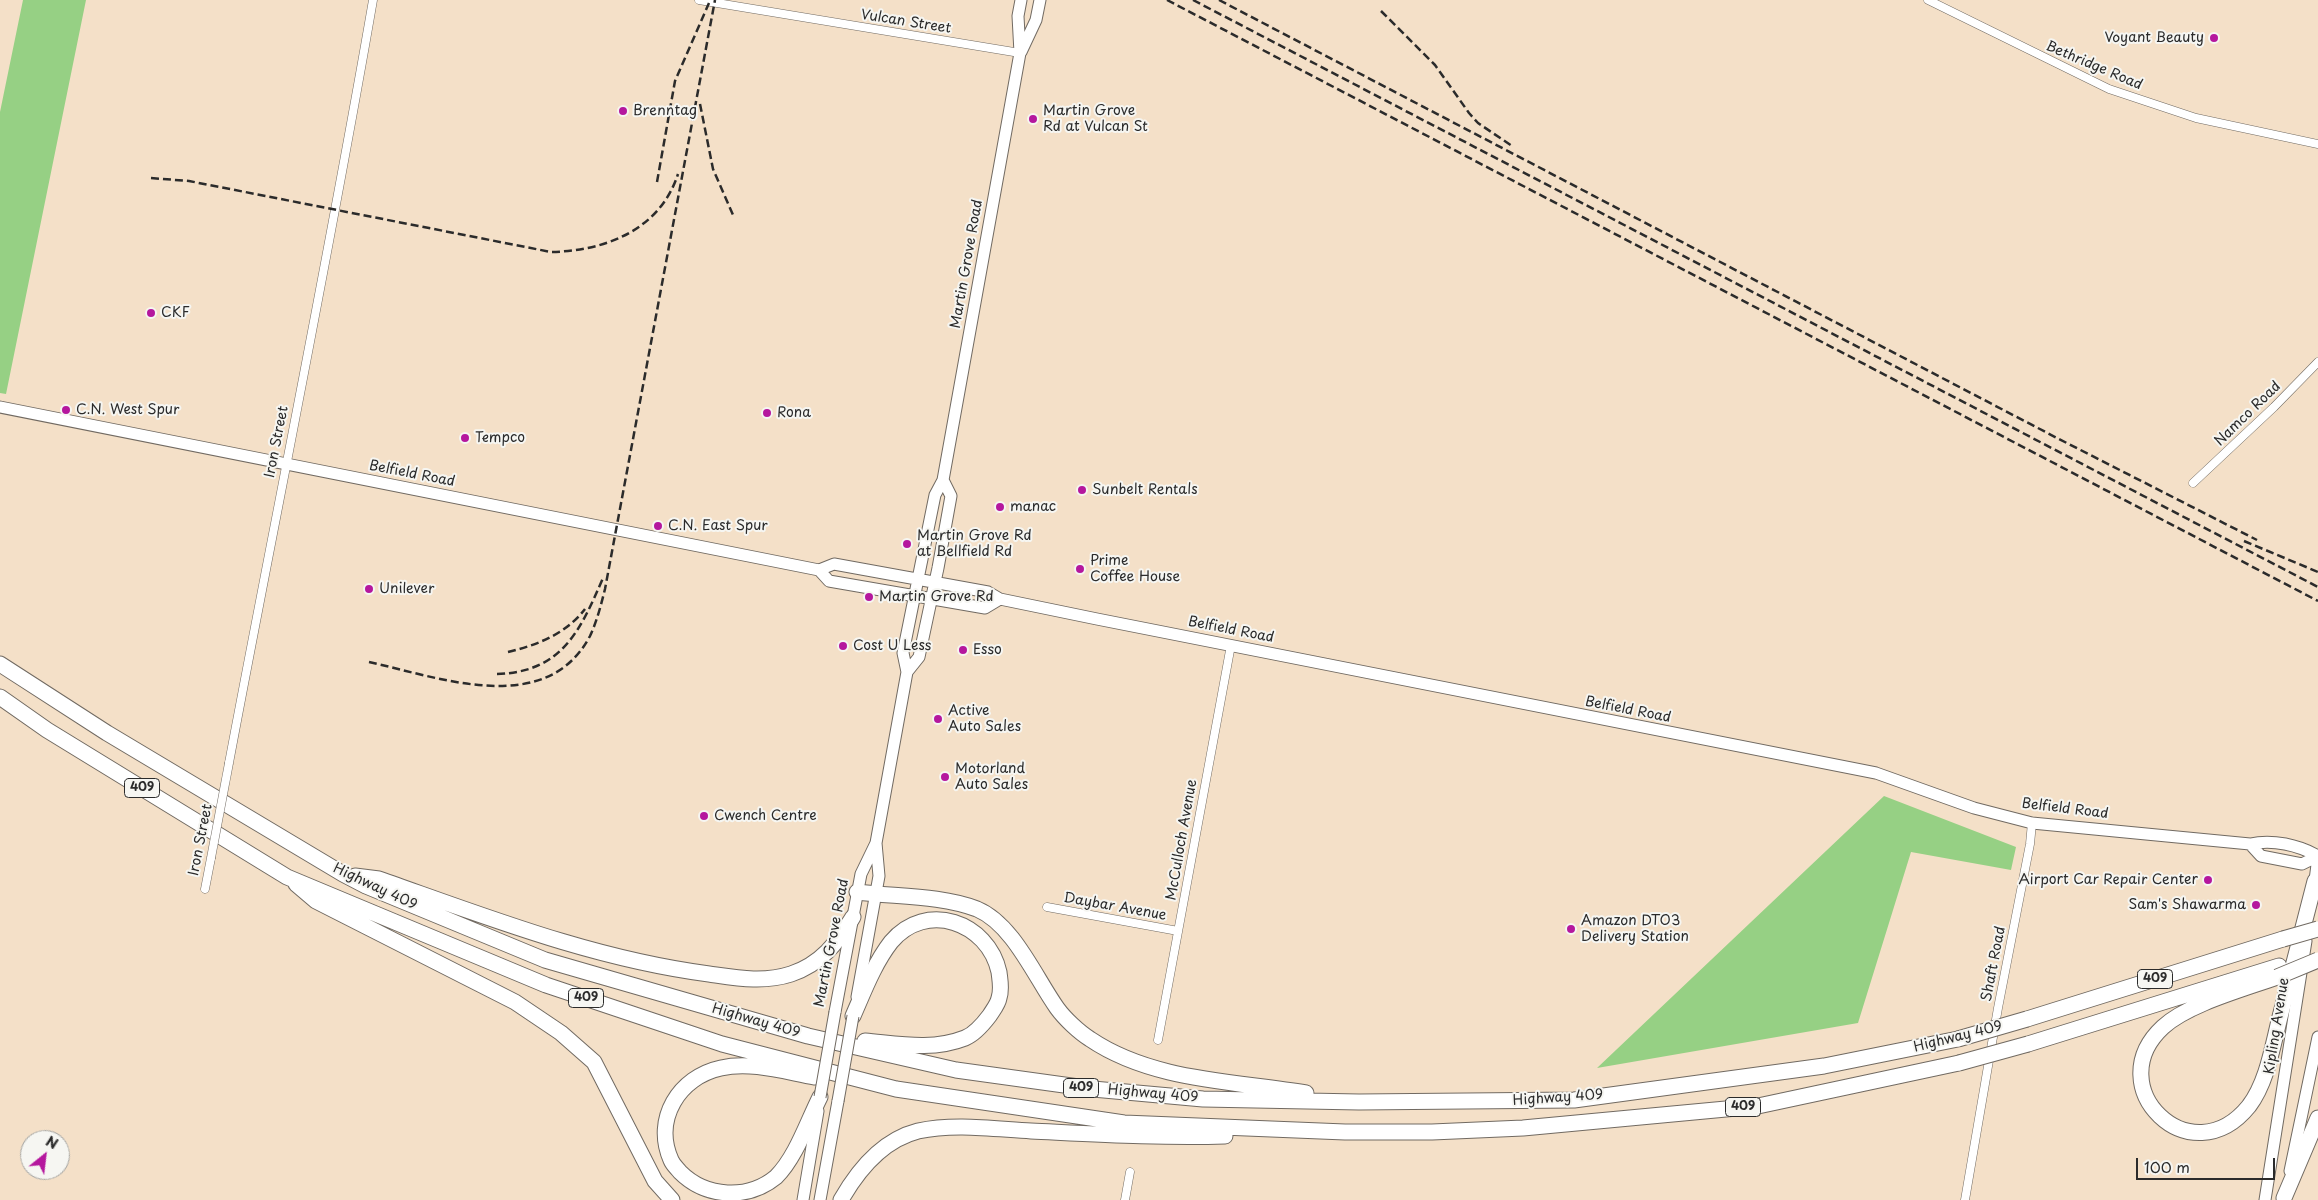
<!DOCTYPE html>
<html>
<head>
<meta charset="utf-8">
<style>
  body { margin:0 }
  #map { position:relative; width:2318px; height:1200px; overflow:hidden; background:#f4e0c8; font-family:"Playpen Sans",sans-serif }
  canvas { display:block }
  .north { position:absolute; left:20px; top:1130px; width:50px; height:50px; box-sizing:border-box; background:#f6f6f2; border:1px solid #a5a5a2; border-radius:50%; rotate:29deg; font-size:14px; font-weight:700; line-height:20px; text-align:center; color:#2b2b2b }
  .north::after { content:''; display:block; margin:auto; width:18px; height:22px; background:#b5179e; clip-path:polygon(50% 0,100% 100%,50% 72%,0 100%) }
  .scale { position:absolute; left:2136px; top:1158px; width:139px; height:22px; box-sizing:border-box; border:2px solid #2b2b2b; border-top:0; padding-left:6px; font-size:15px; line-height:18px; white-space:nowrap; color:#2b2b2b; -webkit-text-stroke:4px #f6f6f2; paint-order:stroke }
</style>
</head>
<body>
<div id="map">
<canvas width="2318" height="1200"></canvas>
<div class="north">N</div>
<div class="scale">100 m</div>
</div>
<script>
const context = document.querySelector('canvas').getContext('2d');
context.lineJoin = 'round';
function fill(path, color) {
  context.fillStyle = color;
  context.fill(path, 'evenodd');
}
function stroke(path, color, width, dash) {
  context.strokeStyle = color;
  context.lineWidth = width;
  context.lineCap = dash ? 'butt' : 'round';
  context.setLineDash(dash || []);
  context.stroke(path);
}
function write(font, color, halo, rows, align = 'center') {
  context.font = font + ' "Playpen Sans",sans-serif';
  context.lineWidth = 4;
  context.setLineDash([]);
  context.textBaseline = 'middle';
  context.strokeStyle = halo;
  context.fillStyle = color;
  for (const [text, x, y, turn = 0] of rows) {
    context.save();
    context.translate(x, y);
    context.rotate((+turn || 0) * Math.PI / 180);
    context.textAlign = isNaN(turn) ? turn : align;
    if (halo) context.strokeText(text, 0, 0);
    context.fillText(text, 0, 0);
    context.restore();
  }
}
fill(new Path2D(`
  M 23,0 L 86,0 L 6,394 L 0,393 L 0,112 Z
  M 1884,796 L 2016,847 L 2011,870 L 1911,852 L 1858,1023 L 1597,1068 Z`), '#96d084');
const street = new Path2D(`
  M 699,0 L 1020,53
  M 1928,0 L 2109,89 L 2196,118 L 2318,144
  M 2193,483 L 2274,407 L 2318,362
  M 229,763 C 277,508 329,255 373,0
  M 205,889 L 211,858
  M 1047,907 L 1178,931
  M 1158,1040 L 1231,645
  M 1125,1200 L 1130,1172
  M 1965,1200 L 1998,1008 L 2030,844 L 2032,823`);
const secondary = new Path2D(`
  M 1021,52 L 1036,20 L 1040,0
  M 0,407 L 819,570 L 834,564 L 988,592 L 1000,599 L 1097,619 L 1876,773 L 1974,808 L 2032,823 L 2250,844 C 2273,839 2298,845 2318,856
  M 819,570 L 829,581 L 985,608 L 1000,599
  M 907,672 L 919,657 L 938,568 L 951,496 L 943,480
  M 2250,844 L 2261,856 L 2302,864 L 2318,856
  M 2314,888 L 2318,857
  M 857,997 L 879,876 L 876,843
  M 835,1012 L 861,874 L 876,843 L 907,672 L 903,653 L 935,495 L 943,480 L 1020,53 L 1018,16 L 1021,0
  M 2290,1171 L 2318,1037
  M 803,1200 L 818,1111
  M 820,1200 L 838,1101
  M 2265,1200 L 2306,941`);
const highway = new Path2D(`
  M 0,664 L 107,733 L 343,874 L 366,886 L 545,960 L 808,1036 L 956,1070 L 1093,1089 L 1203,1099 L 1359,1102 L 1574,1100 L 1824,1066 L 1958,1039
  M 0,697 L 47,730 L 287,877 L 546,985 L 722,1044 L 896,1089 L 1124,1123 L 1345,1132 L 1432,1132 L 1523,1128 L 1758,1106 L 1959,1063
  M 355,876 L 379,879 C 487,917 594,959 709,974 C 737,978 763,983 791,974 C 821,964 837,943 853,917
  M 296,884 L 316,901 L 515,1002 L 561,1033 L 594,1062 L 655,1181 L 672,1200
  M 857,892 C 896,897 940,895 977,909 C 1013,924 1035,977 1057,1008 C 1065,1019 1079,1032 1090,1039 C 1152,1081 1234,1081 1306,1093
  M 2277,977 C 2244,989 2188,1004 2163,1027 C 2098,1087 2191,1178 2249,1106 C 2268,1081 2273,1043 2281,1013 C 2292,969 2304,925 2315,881
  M 853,1016 C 864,991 874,964 891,942 C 926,900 988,922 999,972 C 1000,981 1002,989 999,998 C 998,1004 993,1010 990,1015 C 984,1023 975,1034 965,1038 C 932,1051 899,1044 865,1041
  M 2027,1019 L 2283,939
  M 2028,1044 L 2279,966
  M 815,1077 C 786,1072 751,1061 721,1068 C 679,1077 653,1119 671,1160 C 673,1165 677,1168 680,1172 C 706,1198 748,1200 776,1177 C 796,1157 807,1123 820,1097
  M 2284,1198 L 2318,1118
  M 841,1200 C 858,1170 883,1140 918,1131 C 954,1123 995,1129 1031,1131 C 1095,1134 1161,1138 1225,1136`);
stroke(street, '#716a62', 9);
stroke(secondary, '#716a62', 13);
stroke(highway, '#716a62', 17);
stroke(street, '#fff', 8);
stroke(secondary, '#fff', 11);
stroke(highway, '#fff', 15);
stroke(new Path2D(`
  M 1167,0 L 2318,601
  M 1193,0 L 2318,587
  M 1219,0 L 2057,438 L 2257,540
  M 1381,11 L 1435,65 L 1469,113 L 1478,123 L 1512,146
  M 700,104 L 713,169 L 733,215
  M 151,178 L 189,181 L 551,252 C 605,251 660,230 678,174
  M 657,182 L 675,81 L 709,3
  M 2244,541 L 2318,572
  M 508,652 C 537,645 566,634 585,609
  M 369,662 C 438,677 546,719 590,636 C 597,621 601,605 605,589 L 715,0
  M 497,674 C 562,672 580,631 603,578`), '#2b2b2b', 2.5, [8, 4]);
const streetBridge = new Path2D(`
  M 211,858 L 229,763`);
const secondaryBridge = new Path2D(`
  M 820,1097 L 835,1012
  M 838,1101 L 853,1016`);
const highwayBridge = new Path2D(`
  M 2283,939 L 2318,929
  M 2277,977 L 2318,960
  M 1958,1039 L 2027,1019
  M 1959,1063 L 2028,1044`);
stroke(streetBridge, '#716a62', 9, []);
stroke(secondaryBridge, '#716a62', 13, []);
stroke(highwayBridge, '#716a62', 17, []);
stroke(streetBridge, '#fff', 8);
stroke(secondaryBridge, '#fff', 11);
stroke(highwayBridge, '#fff', 15);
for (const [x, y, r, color] of [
  [2214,38,5,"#b5179e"],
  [623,111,5,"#b5179e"],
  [1033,119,5,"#b5179e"],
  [151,313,5,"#b5179e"],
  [66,410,5,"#b5179e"],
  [767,413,5,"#b5179e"],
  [465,438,5,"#b5179e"],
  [1082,490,5,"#b5179e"],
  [1000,507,5,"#b5179e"],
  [658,526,5,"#b5179e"],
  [907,544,5,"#b5179e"],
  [1080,569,5,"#b5179e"],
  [369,589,5,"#b5179e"],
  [869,597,5,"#b5179e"],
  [843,646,5,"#b5179e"],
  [963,650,5,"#b5179e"],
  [938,719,5,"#b5179e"],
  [945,777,5,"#b5179e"],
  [704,816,5,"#b5179e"],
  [2208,880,5,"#b5179e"],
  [2256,905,5,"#b5179e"],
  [1571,929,5,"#b5179e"]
]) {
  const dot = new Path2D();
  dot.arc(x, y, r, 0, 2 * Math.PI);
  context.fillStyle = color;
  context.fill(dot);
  stroke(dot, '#f6f6f2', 2);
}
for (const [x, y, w] of [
  [142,788,35],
  [2155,979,35],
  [586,998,35],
  [1081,1088,35],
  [1743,1107,35]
]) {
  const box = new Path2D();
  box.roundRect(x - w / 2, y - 9.5, w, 19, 4);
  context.fillStyle = '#f6f6f2';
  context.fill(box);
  stroke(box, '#2b2b2b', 1);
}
write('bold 12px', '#2b2b2b', null, [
  ["409",142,788],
  ["409",2155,979],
  ["409",586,998],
  ["409",1081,1088],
  ["409",1743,1107]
]);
write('14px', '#2b2b2b', '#f6f6f2', [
  ["Vulcan Street",906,22,9],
  ["Bethridge Road",2094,66,23],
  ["Martin Grove Road",967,264,-80],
  ["Namco Road",2248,414,-44],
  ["Iron Street",277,442,-79],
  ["Belfield Road",412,474,11],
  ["Belfield Road",1231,630,11],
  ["Belfield Road",1628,710,11],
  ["Belfield Road",2065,809,7],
  ["Iron Street",201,840,-79],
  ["McCulloch Avenue",1182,840,-80],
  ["Highway 409",375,887,25],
  ["Daybar Avenue",1115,907,10],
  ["Martin Grove Road",832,943,-79],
  ["Shaft Road",1994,964,-79],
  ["Highway 409",756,1021,16],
  ["Kipling Avenue",2277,1026,-81],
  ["Highway 409",1958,1037,-14],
  ["Highway 409",1153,1094,5],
  ["Highway 409",1558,1098,-4]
]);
write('14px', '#2b2b2b', '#f6f6f2', [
  ["Voyant Beauty",2204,38,"right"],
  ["Brenntag",633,111],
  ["Martin Grove",1043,111],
  ["Rd at Vulcan St",1043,127],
  ["CKF",161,313],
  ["C.N. West Spur",76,410],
  ["Rona",777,413],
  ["Tempco",475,438],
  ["Sunbelt Rentals",1092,490],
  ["manac",1010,507],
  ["C.N. East Spur",668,526],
  ["Martin Grove Rd",917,536],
  ["at Bellfield Rd",917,552],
  ["Prime",1090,561],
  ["Coffee House",1090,577],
  ["Unilever",379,589],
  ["Martin Grove Rd",879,597],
  ["Cost U Less",853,646],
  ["Esso",973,650],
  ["Active",948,711],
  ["Auto Sales",948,727],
  ["Motorland",955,769],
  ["Auto Sales",955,785],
  ["Cwench Centre",714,816],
  ["Airport Car Repair Center",2198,880,"right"],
  ["Sam's Shawarma",2246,905,"right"],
  ["Amazon DTO3",1581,921],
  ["Delivery Station",1581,937]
], 'left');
</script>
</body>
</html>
